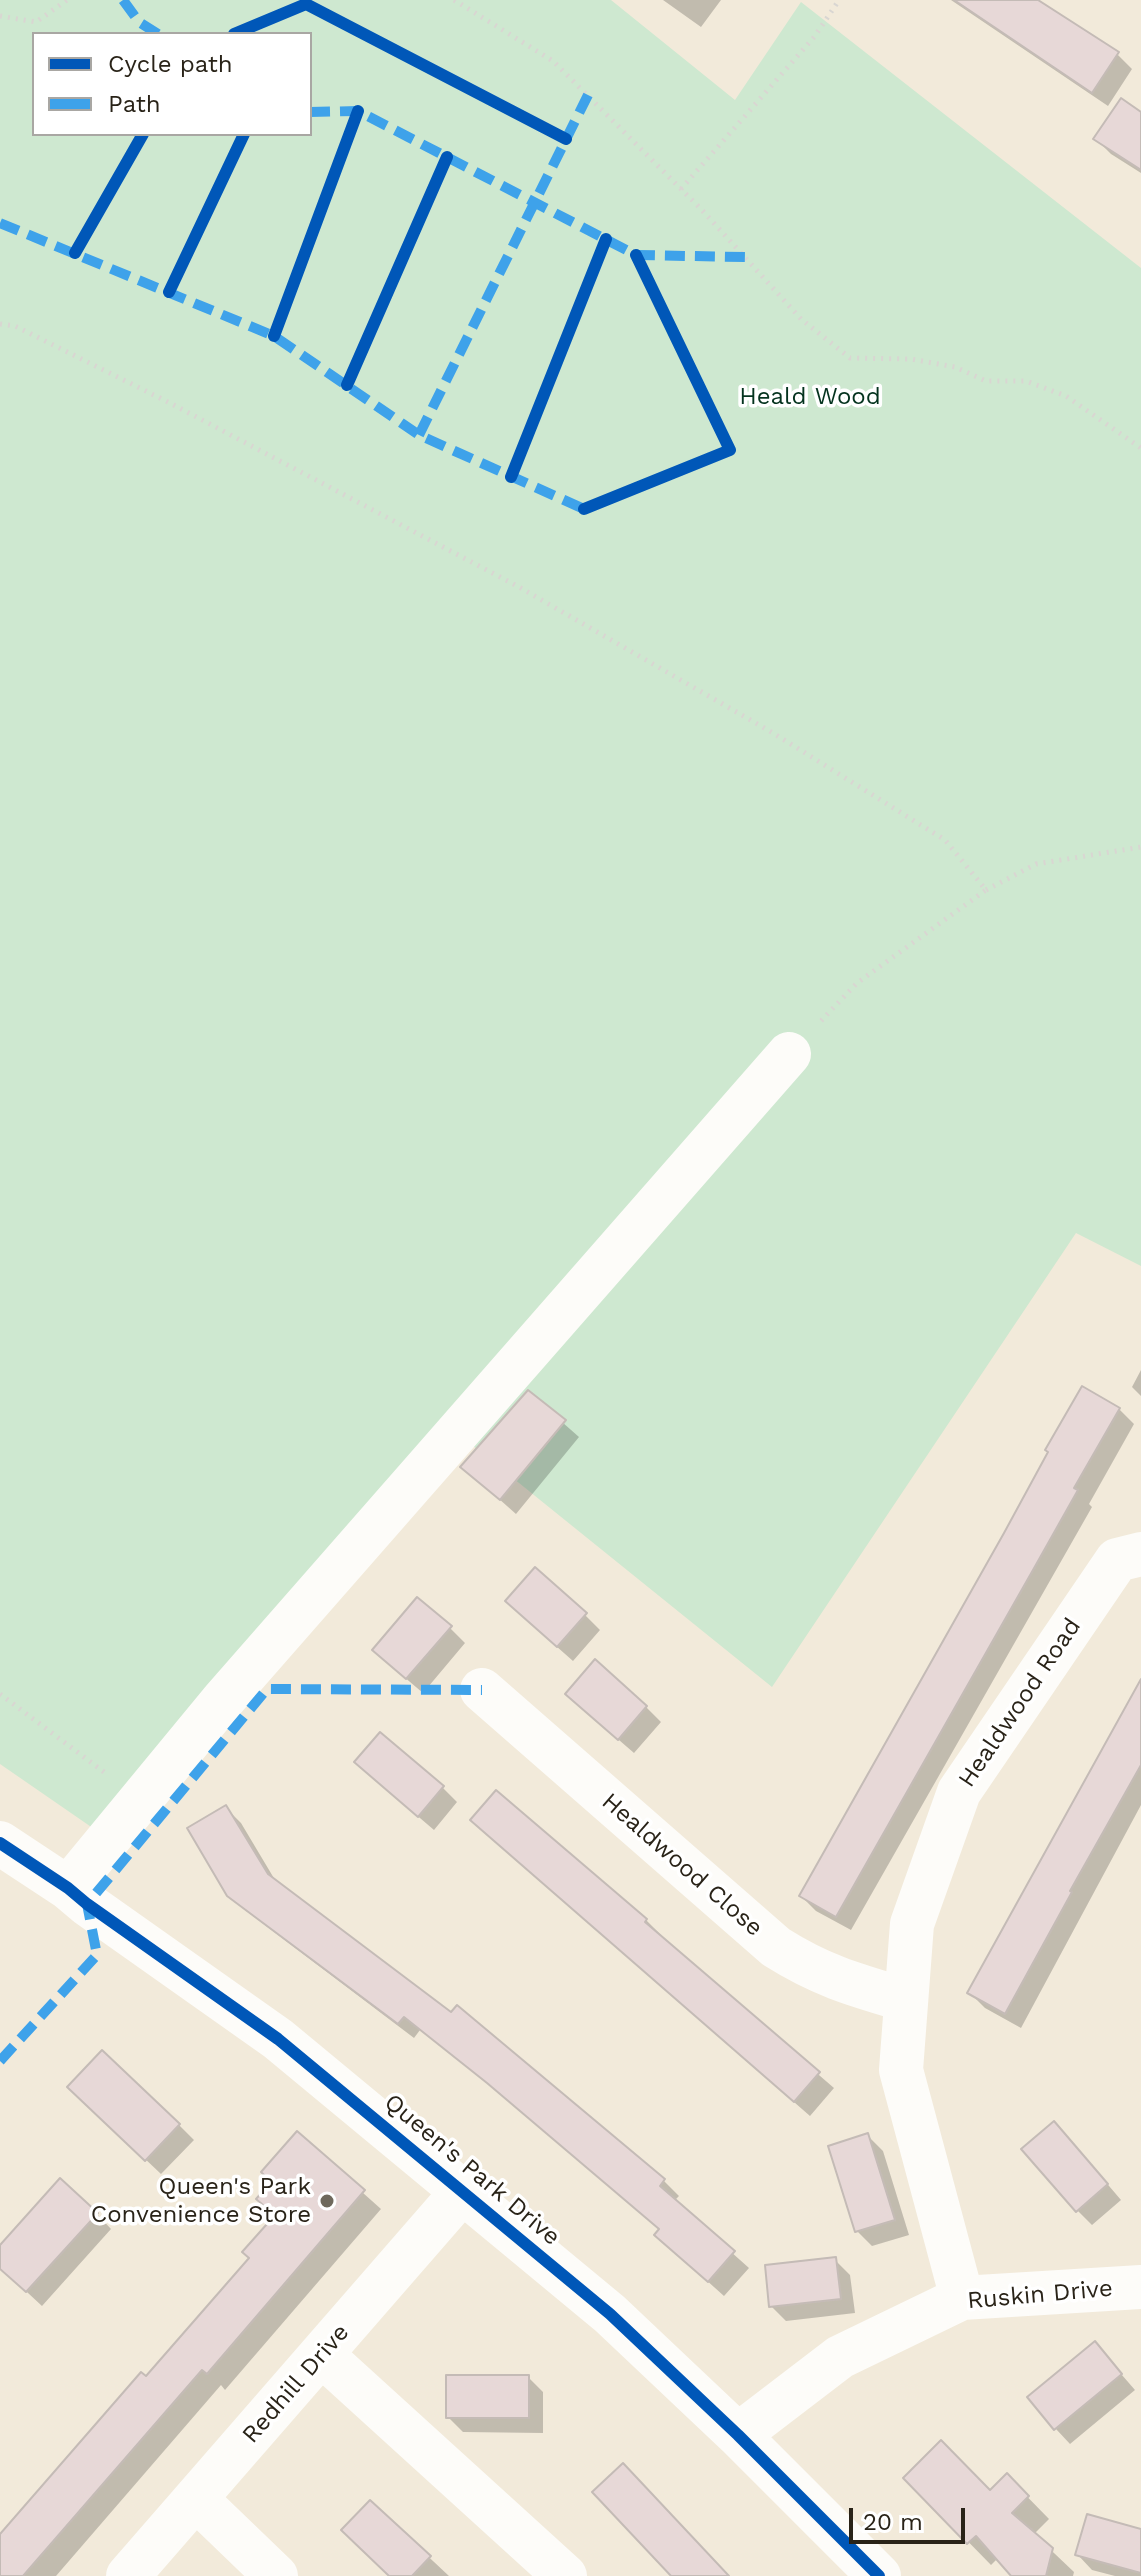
<!DOCTYPE html>
<html>
<head>
<meta charset="utf-8">
<style>
  body { margin:0 }
  #map { position:relative; width:1141px; height:2576px; overflow:hidden; background:#f2eada; font-family:"Work Sans",sans-serif }
  canvas { display:block }
  .legend { position:absolute; left:32px; top:32px; width:280px; height:104px; box-sizing:border-box; background:#fff; border:2px solid #a9a7a3; margin:0; padding:10px 14px; list-style:none; font-size:24px; color:#292318 }
  .legend li { display:flex; align-items:center; gap:16px; height:40px }
  .legend b { width:40px; border:2px solid #a9a7a3 }
  .scale { position:absolute; left:849px; top:2508px; width:116px; height:36px; box-sizing:border-box; border:4px solid #292318; border-top:0; padding-left:10px; font-size:24px; line-height:28px; white-space:nowrap; color:#292318; -webkit-text-stroke:6px #fff; paint-order:stroke }
</style>
</head>
<body>
<div id="map">
<canvas width="1141" height="2576"></canvas>
<ul class="legend">
<li><b style="height:10px;background:#0057b8"></b>Cycle path</li>
<li><b style="height:10px;background:#3ea2ea"></b>Path</li>
</ul>
<div class="scale">20 m</div>
</div>
<script>
const context = document.querySelector('canvas').getContext('2d');
context.lineJoin = 'round';
function fill(path, color) {
  context.fillStyle = color;
  context.fill(path, 'evenodd');
}
function stroke(path, color, width, dash) {
  context.strokeStyle = color;
  context.lineWidth = width;
  context.lineCap = dash ? 'butt' : 'round';
  context.setLineDash(dash || []);
  context.stroke(path);
}
function write(font, color, halo, rows, align = 'center') {
  context.font = font + ' "Work Sans",sans-serif';
  context.lineWidth = 7;
  context.setLineDash([]);
  context.textBaseline = 'middle';
  context.strokeStyle = halo;
  context.fillStyle = color;
  for (const [text, x, y, turn = 0] of rows) {
    context.save();
    context.translate(x, y);
    context.rotate((+turn || 0) * Math.PI / 180);
    context.textAlign = isNaN(turn) ? turn : align;
    if (halo) context.strokeText(text, 0, 0);
    context.fillText(text, 0, 0);
    context.restore();
  }
}
fill(new Path2D(`
  M 0,0 L 611,0 L 735,100 L 801,2 L 1141,268 L 1141,1266 L 1076,1233 L 772,1687 L 457,1433 L 113,1842 L 0,1764 ZM 34,34 L 310,34 L 310,134 L 34,134 Z`), '#cee8d0');
fill(new Path2D(`
  M 663,0 L 721,0 L 701,27 Z
  M 951,0 L 1037,0 L 1117,54 L 1132,69 L 1108,106 Z
  M 1141,114 L 1141,173 L 1111,154 L 1096,139 Z
  M 1141,1370 L 1141,1396 L 1132,1387 Z
  M 528,1392 L 579,1437 L 516,1514 L 463,1467 Z
  M 1119,1409 L 1134,1424 L 1089,1504 L 1092,1507 L 851,1930 L 816,1911 L 801,1896 Z
  M 585,1615 L 600,1630 L 573,1661 L 522,1616 Z
  M 450,1628 L 465,1643 L 423,1693 L 390,1665 Z
  M 1141,1682 L 1141,1805 L 1021,2028 L 985,2008 L 970,1993 Z
  M 646,1707 L 661,1722 L 634,1753 L 582,1708 Z
  M 372,1777 L 443,1788 L 457,1802 L 434,1830 Z
  M 226,1808 L 241,1823 L 278,1885 L 611,2135 L 664,2181 L 679,2196 L 674,2201 L 749,2268 L 724,2296 L 656,2235 L 660,2230 L 504,2097 L 420,2030 L 414,2038 L 245,1910 L 229,1894 Z
  M 488,1835 L 646,1920 L 661,1935 L 659,1937 L 834,2088 L 810,2116 Z
  M 85,2102 L 179,2125 L 194,2140 L 161,2174 Z
  M 297,2134 L 381,2209 L 225,2390 L 221,2385 L 56,2576 L 0,2576 L 0,2539 L 251,2259 L 277,2216 L 273,2182 Z
  M 868,2136 L 883,2151 L 909,2235 L 872,2246 L 857,2231 Z
  M 1069,2139 L 1121,2200 L 1092,2225 L 1077,2210 Z
  M 97,2214 L 111,2229 L 42,2306 L 0,2267 L 0,2248 Z
  M 835,2260 L 850,2275 L 855,2313 L 786,2321 L 771,2306 Z
  M 1095,2344 L 1135,2390 L 1070,2444 L 1056,2429 Z
  M 528,2377 L 543,2392 L 543,2433 L 463,2432 L 448,2417 Z
  M 1007,2476 L 1049,2519 L 1034,2534 L 1074,2572 L 1073,2576 L 1014,2576 L 998,2558 L 991,2565 L 906,2478 L 990,2493 Z
  M 370,2502 L 449,2576 L 393,2576 Z
  M 1141,2531 L 1141,2576 L 1115,2576 L 1092,2570 L 1077,2554 Z`), '#0003');
const building = new Path2D(`
  M 954,0 L 1038,0 L 1119,52 L 1092,93 Z
  M 1121,98 L 1141,112 L 1141,170 L 1093,139 Z
  M 1082,1386 L 1120,1408 L 1074,1488 L 1078,1490 L 1033,1570 L 836,1917 L 799,1896 L 1004,1533 L 1048,1452 L 1045,1450 Z
  M 528,1390 L 566,1420 L 500,1500 L 460,1467 Z
  M 535,1567 L 587,1613 L 557,1647 L 505,1601 Z
  M 417,1597 L 452,1626 L 406,1679 L 372,1650 Z
  M 595,1659 L 647,1706 L 618,1740 L 565,1694 Z
  M 1141,1679 L 1141,1765 L 1070,1891 L 1072,1892 L 1005,2014 L 967,1993 Z
  M 380,1732 L 444,1786 L 418,1817 L 354,1762 Z
  M 496,1790 L 647,1919 L 645,1922 L 820,2072 L 794,2102 L 470,1820 Z
  M 226,1805 L 268,1874 L 451,2012 L 457,2005 L 665,2179 L 660,2186 L 735,2251 L 708,2282 L 654,2235 L 659,2229 L 487,2083 L 404,2017 L 398,2024 L 227,1896 L 187,1828 Z
  M 102,2050 L 180,2124 L 145,2161 L 67,2087 Z
  M 1054,2121 L 1108,2184 L 1076,2212 L 1021,2149 Z
  M 297,2131 L 365,2190 L 207,2374 L 202,2370 L 23,2576 L 0,2576 L 0,2534 L 141,2372 L 146,2376 L 249,2258 L 242,2252 L 275,2215 L 256,2199 L 271,2182 L 261,2172 Z
  M 868,2133 L 895,2220 L 855,2232 L 828,2146 Z
  M 60,2178 L 98,2213 L 26,2292 L 0,2269 L 0,2245 Z
  M 836,2257 L 841,2299 L 769,2307 L 765,2265 Z
  M 1095,2341 L 1122,2374 L 1054,2430 L 1027,2397 Z
  M 446,2375 L 529,2375 L 529,2418 L 446,2418 Z
  M 941,2440 L 990,2490 L 1007,2473 L 1029,2496 L 1012,2513 L 1053,2548 L 1046,2576 L 1011,2576 L 976,2536 L 967,2544 L 903,2478 Z
  M 623,2463 L 729,2576 L 671,2576 L 592,2492 Z
  M 370,2500 L 431,2556 L 412,2576 L 389,2576 L 341,2530 Z
  M 1087,2514 L 1141,2529 L 1141,2573 L 1075,2555 Z`);
fill(building, '#e7d8d7');
stroke(building, '#c4bbb6', 2);
stroke(new Path2D(`
  M 454,0 L 553,61 L 701,209 L 801,319 L 850,358 L 911,359 L 955,367 L 986,381 L 1026,381 L 1066,396 L 1141,448
  M 0,16 L 36,22 L 67,0
  M 681,189 L 815,36 L 839,0
  M 0,324 L 15,326 L 170,403 L 519,587 L 773,733 L 945,840 L 986,890 L 857,983 L 817,1025
  M 986,890 L 1036,864 L 1141,847
  M 0,1694 L 108,1775`), '#d9d6d2', 5, [2, 6]);
stroke(new Path2D(`
  M 482,1690 L 776,1947 C 822,1976 855,1985 906,2000
  M 0,1843 L 68,1888 L 87,1904 L 278,2039 L 610,2314 L 738,2435 L 879,2576
  M 68,1888 L 223,1700 L 789,1054
  M 962,2298 L 901,2070 L 912,1924 L 959,1792 L 1117,1560 L 1141,1554
  M 322,2355 L 565,2576
  M 738,2435 L 840,2357 L 962,2298 L 1141,2287
  M 196,2499 L 276,2576
  M 128,2576 L 463,2191`), '#fdfcf9', 44);
stroke(new Path2D(`
  M 123,0 L 139,22 L 158,34
  M 310,112 L 358,111 L 636,255 L 745,257
  M 0,223 L 274,336 L 419,435 L 584,509
  M 419,435 L 588,95
  M 0,2061 L 97,1955 L 87,1904 L 267,1689 L 482,1690`), '#3ea2ea', 10, [20, 10]);
stroke(new Path2D(`
  M 234,34 L 306,4 L 566,139
  M 75,253 L 143,134
  M 169,292 L 244,134
  M 274,336 L 358,111
  M 347,385 L 447,157
  M 511,477 L 606,239
  M 584,509 L 730,450 L 636,255
  M 0,1843 L 68,1888 L 87,1904 L 278,2039 L 610,2314 L 738,2435 L 879,2576`), '#0057b8', 12);
for (const [x, y, r, color] of [
  [327,2201,8,"#6f695c"]
]) {
  const dot = new Path2D();
  dot.arc(x, y, r, 0, 2 * Math.PI);
  context.fillStyle = color;
  context.fill(dot);
  stroke(dot, '#fff', 3);
}
write('24px', '#04331e', '#fff', [
  ["Heald Wood",810,397]
]);
write('24px', '#292318', '#fff', [
  ["Healdwood Road",1020,1703,-56],
  ["Healdwood Close",682,1865,41],
  ["Queen's Park Drive",472,2170,40],
  ["Ruskin Drive",1040,2295,-5],
  ["Redhill Drive",296,2384,-49]
]);
write('24px', '#292318', '#fff', [
  ["Queen's Park",311,2187],
  ["Convenience Store",311,2215]
], 'right');
</script>
</body>
</html>
